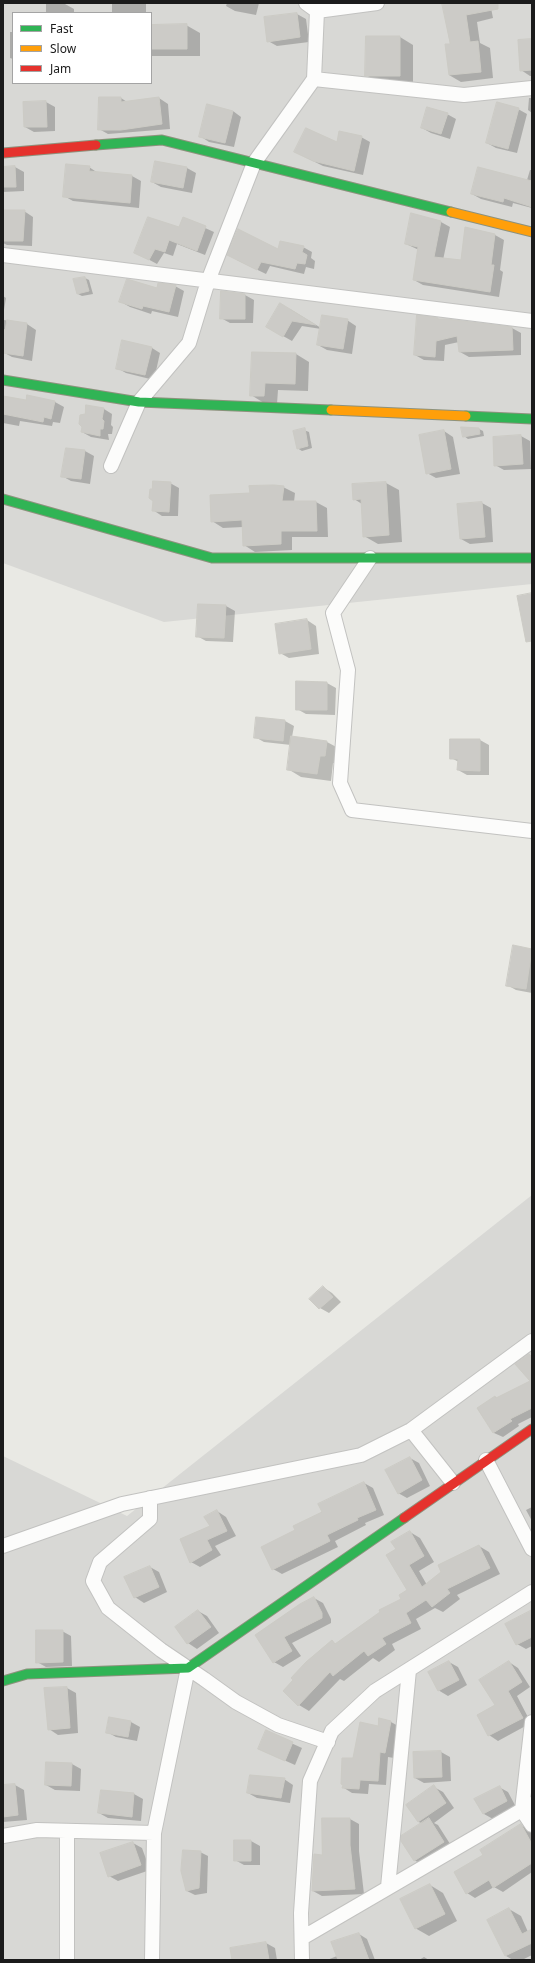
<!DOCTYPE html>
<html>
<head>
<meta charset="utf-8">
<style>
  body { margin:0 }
  #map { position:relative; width:535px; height:1963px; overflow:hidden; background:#e9e9e4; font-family:"Noto Sans",sans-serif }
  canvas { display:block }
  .frame { position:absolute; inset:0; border:4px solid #1b1b1b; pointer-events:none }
  .legend { position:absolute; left:12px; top:12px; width:140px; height:72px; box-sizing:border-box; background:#fff; border:1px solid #a4a4a4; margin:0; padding:5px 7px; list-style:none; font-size:12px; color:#1b1b1b }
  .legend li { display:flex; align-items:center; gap:8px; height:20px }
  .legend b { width:20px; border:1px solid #a4a4a4 }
</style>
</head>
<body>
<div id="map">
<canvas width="535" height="1963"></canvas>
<div class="frame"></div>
<ul class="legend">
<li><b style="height:5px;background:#30b455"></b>Fast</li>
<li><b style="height:5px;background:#ff9f0a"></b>Slow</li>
<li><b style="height:5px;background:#e5322d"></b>Jam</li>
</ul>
</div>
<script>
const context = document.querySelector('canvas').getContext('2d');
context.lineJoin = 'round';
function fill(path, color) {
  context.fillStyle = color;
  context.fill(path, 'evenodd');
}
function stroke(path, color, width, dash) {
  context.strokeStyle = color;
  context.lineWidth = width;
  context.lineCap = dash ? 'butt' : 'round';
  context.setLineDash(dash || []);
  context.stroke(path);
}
fill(new Path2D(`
  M 3,3 L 532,3 L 532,584 L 164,622 L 3,563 ZM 13,13 L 151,13 L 151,83 L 13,83 Z
  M 532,1195 L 532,1960 L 3,1960 L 3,1456 L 127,1516 Z`), '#d8d8d5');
fill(new Path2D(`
  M 112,3 L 146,3 L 146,13 L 112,13 Z
  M 227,3 L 259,3 L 256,15 L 235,11 L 226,6 Z
  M 443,3 L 490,3 L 493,18 L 477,22 L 480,43 L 490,48 L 493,78 L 461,82 L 449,75 L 451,45 Z
  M 46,4 L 65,4 L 74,9 L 74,13 L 46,13 Z
  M 297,14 L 306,19 L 309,42 L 277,46 L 268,41 Z
  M 186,25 L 200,33 L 200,56 L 151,56 L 151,26 Z
  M 10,32 L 13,32 L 13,59 L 10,58 Z
  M 400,37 L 413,45 L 413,83 L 380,83 L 366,75 Z
  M 532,40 L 532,76 L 530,76 L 521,70 Z
  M 121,98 L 127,102 L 159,98 L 168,104 L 170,129 L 108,134 L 99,129 Z
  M 529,98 L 532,98 L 532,113 L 528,110 Z
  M 46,102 L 55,107 L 55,131 L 34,132 L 25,127 L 24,103 Z
  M 518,109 L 527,114 L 517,153 L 496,148 L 487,143 Z
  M 233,111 L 241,117 L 234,147 L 209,142 L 200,136 Z
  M 447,114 L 456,119 L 450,139 L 431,133 L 422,128 Z
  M 361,137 L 370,142 L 363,175 L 323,166 L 295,152 Z
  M 15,167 L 24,172 L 24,191 L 3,192 L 3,168 Z
  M 89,167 L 98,173 L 132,176 L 141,181 L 139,208 L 73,201 L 64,196 Z
  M 187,168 L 196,173 L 192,193 L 161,187 L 152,182 Z
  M 530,170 L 532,170 L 532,208 L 513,203 L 512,207 L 481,199 L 472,194 L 527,180 Z
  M 3,211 L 24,211 L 33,217 L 32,246 L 7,245 L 3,243 Z
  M 412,215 L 441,222 L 450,227 L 443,260 L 462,262 L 495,235 L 504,240 L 500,270 L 503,272 L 499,297 L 423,285 L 414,280 L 419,250 L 406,244 Z
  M 183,218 L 214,232 L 205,255 L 177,244 L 173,256 L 164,253 L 157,264 L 144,257 L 180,228 Z
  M 303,247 L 312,252 L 311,258 L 315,261 L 314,269 L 306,267 L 304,274 L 270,266 L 266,274 L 237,260 L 279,250 Z
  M 85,278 L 89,280 L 93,294 L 82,296 L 78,294 Z
  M 175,286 L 184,291 L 178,317 L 152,311 L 151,314 L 130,307 L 121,302 Z
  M 245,295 L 254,300 L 253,323 L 230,323 L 221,318 Z
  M 3,296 L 6,298 L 3,316 Z
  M 290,309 L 321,328 L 347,320 L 356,326 L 352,354 L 327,350 L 318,345 L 321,329 L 302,326 L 292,341 L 267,327 Z
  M 4,320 L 27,324 L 36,330 L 32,361 L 12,357 L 3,352 Z
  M 440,320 L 512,328 L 521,333 L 521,355 L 469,357 L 460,352 L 459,342 L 445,345 L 444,361 L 424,360 L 415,355 Z
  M 152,348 L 160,353 L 154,380 L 126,373 L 117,368 Z
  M 296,354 L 309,362 L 308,391 L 278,390 L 277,404 L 264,403 L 251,395 Z
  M 3,397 L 27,401 L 55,402 L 64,407 L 60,423 L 53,422 L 52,426 L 20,421 L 19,426 L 3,423 Z
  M 104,409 L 112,414 L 111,425 L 113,427 L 112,434 L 108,434 L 109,440 L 91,437 L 82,432 Z
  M 479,429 L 483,431 L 484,436 L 468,439 L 464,436 Z
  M 304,430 L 309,432 L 312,448 L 302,451 L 297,448 Z
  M 444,431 L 453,437 L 460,474 L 436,478 L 427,473 Z
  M 521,436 L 530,441 L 531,469 L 504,470 L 495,465 Z
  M 85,451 L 94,456 L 90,484 L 71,481 L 62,476 Z
  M 170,483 L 179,488 L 178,516 L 162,516 L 153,510 L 154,500 Z
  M 386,483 L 399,490 L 402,542 L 378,544 L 364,536 L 362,504 L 354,499 Z
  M 283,487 L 295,493 L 294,502 L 316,502 L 327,508 L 328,537 L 292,537 L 292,550 L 255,552 L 244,545 L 243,527 L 223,528 L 212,521 L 251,494 Z
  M 482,503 L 491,508 L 493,542 L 470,544 L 461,539 Z
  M 226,606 L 235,611 L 233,642 L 206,641 L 197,636 Z
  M 307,620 L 316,626 L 319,654 L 289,658 L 280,653 Z
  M 327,683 L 336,688 L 335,715 L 306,714 L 297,709 Z
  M 285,721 L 294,726 L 292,737 L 327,742 L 340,749 L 338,764 L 333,763 L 331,781 L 301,777 L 288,769 L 291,745 L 264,742 L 255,737 Z
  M 451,740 L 480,740 L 489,745 L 489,775 L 467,775 L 458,770 L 459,762 L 451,758 Z
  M 514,947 L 532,950 L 532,993 L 516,990 L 507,985 Z
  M 323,1287 L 332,1293 L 341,1302 L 329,1313 L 320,1308 Z
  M 529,1355 L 532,1356 L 532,1417 L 518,1424 L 519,1426 L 503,1437 L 494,1433 L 478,1409 L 495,1397 L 497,1398 L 532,1381 Z
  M 410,1458 L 419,1463 L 430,1486 L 407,1498 L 398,1493 Z
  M 364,1483 L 373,1488 L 384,1515 L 365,1523 L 366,1525 L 335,1541 L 338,1547 L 282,1574 L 273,1569 L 296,1530 Z
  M 532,1507 L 532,1521 L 526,1510 Z
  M 217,1511 L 226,1517 L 236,1536 L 215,1546 L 221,1555 L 200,1567 L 191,1562 L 211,1527 Z
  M 410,1532 L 420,1538 L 434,1562 L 419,1571 L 427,1585 L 479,1546 L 489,1552 L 500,1574 L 457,1595 L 460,1599 L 443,1612 L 435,1608 L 416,1619 L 421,1629 L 392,1644 L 395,1650 L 379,1662 L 373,1658 L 344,1681 L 340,1679 L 309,1711 L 299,1705 L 332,1642 L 336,1644 L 402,1599 L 409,1591 L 397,1550 Z
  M 150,1567 L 159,1572 L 167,1592 L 144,1603 L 135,1597 Z
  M 314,1598 L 323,1603 L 331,1619 L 331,1623 L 292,1643 L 301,1656 L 283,1667 L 274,1662 L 257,1635 Z
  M 198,1611 L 207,1616 L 219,1633 L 197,1649 L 188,1643 Z
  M 532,1615 L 532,1646 L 526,1649 L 517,1644 Z
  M 62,1631 L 71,1636 L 72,1666 L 46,1667 L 37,1662 Z
  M 449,1662 L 458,1667 L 467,1685 L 448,1696 L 438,1690 Z
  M 509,1662 L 518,1668 L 530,1687 L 517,1696 L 531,1723 L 498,1741 L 489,1735 Z
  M 67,1688 L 76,1693 L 78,1733 L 58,1735 L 49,1729 L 46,1689 Z
  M 109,1718 L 131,1722 L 140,1727 L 137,1741 L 116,1737 L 107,1732 Z
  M 391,1722 L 400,1727 L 394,1758 L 388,1757 L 386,1785 L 369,1784 L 368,1794 L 352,1793 L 344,1788 L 354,1759 L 379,1727 Z
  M 267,1732 L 302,1748 L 295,1765 L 259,1749 Z
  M 441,1752 L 450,1757 L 451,1781 L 424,1783 L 415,1778 Z
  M 72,1764 L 81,1769 L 80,1791 L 55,1790 L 46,1785 Z
  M 284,1779 L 293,1785 L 290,1803 L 257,1798 L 248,1793 Z
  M 15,1785 L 24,1790 L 27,1820 L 3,1822 L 3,1786 Z
  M 434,1787 L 443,1792 L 454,1808 L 434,1823 L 438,1825 L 452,1847 L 423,1865 L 414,1860 L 422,1824 L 419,1822 L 407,1805 Z
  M 499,1787 L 508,1792 L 516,1807 L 493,1819 L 484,1814 L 475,1800 Z
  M 134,1794 L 143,1799 L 141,1821 L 108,1818 L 99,1813 Z
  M 350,1819 L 359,1824 L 359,1851 L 364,1894 L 322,1896 L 313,1891 L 323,1856 Z
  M 521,1825 L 529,1830 L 532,1835 L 532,1872 L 503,1892 L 494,1887 L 475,1898 L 467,1893 L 485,1855 Z
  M 235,1841 L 251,1841 L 260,1846 L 260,1865 L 244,1865 L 235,1860 Z
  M 133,1843 L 142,1848 L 150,1870 L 118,1881 L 109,1876 Z
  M 200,1852 L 208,1856 L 207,1893 L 195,1895 L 187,1891 Z
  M 430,1885 L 443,1893 L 457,1921 L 429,1936 L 415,1928 Z
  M 509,1909 L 521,1916 L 528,1932 L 532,1930 L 532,1955 L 522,1960 L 513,1960 L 506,1956 Z
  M 359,1934 L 367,1939 L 375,1960 L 327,1960 L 337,1956 Z
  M 266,1943 L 275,1948 L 277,1960 L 233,1960 L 231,1949 Z
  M 424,1957 L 429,1960 L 419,1960 Z`), '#0003');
const building = new Path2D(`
  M 442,3 L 498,3 L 498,9 L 466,15 L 470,42 L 478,41 L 481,72 L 449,75 L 445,44 L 450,44 Z
  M 297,13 L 300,37 L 267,42 L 264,17 Z
  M 187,24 L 187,49 L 151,49 L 151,25 Z
  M 366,36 L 400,36 L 400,76 L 365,76 Z
  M 532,39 L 532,70 L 520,71 L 518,40 Z
  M 99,97 L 121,97 L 121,102 L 159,97 L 162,124 L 121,130 L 98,130 Z
  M 46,101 L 47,127 L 24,127 L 23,102 Z
  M 497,102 L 519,108 L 508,149 L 486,143 Z
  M 207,104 L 233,111 L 225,143 L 199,137 Z
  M 427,107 L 448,113 L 441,134 L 421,128 Z
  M 306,128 L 337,142 L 339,131 L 362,136 L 354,171 L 313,161 L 294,152 Z
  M 155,161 L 187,167 L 183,188 L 151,182 Z
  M 66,164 L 90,166 L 89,171 L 132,175 L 130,203 L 63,197 Z
  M 15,166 L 16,187 L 3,187 L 3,167 Z
  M 478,167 L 532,181 L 532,207 L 504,198 L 503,202 L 471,194 Z
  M 3,210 L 25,210 L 23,241 L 3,241 Z
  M 411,213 L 441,221 L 434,257 L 461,260 L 465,227 L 495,234 L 491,265 L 494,265 L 490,292 L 413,280 L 418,247 L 405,244 Z
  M 148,217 L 179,227 L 183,217 L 206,226 L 197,251 L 169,240 L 165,252 L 155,249 L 149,260 L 134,253 Z
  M 238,229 L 278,249 L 280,241 L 304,246 L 302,252 L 307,255 L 305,264 L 297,263 L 295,269 L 261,262 L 257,270 L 227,255 Z
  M 85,277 L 89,291 L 77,294 L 73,279 Z
  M 127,279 L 157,288 L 158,283 L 176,285 L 169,312 L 143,306 L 142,309 L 119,302 Z
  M 221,291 L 245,294 L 245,319 L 220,319 Z
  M 280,303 L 316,325 L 292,321 L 283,337 L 266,327 Z
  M 322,315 L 348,319 L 343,349 L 317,345 Z
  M 417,315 L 438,318 L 438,319 L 446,319 L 512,327 L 513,350 L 459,352 L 457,336 L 436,341 L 435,357 L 414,355 Z
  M 7,320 L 27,323 L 23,356 L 3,353 L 3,329 L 5,330 Z
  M 122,340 L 152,347 L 145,375 L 116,369 Z
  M 252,352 L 296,353 L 295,384 L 265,383 L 264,396 L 250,396 Z
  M 27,395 L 55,401 L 51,419 L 44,417 L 43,422 L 3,414 L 3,396 L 26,400 Z
  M 86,405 L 104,408 L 102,419 L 104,421 L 103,429 L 100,429 L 100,436 L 81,432 L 82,427 L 79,424 L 80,415 L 85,414 Z
  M 461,427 L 479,428 L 480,434 L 463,437 Z
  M 305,428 L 308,446 L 297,449 L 293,431 Z
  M 444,430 L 451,469 L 426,474 L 419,435 Z
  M 521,435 L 523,464 L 494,466 L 493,437 Z
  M 66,448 L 85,450 L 81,479 L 61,477 Z
  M 153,481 L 171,482 L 169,512 L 152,511 L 153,501 L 149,498 L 150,489 L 152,489 Z
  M 386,482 L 389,535 L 363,537 L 361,499 L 353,500 L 352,484 Z
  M 274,485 L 284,486 L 282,501 L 316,501 L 317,531 L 281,531 L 281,544 L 243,546 L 242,520 L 211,522 L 210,495 L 250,493 L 249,486 Z
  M 482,502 L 485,537 L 460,539 L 457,504 Z
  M 532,593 L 532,641 L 526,642 L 517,596 Z
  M 198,604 L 226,605 L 224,638 L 196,637 Z
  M 307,619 L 311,649 L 279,654 L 275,624 Z
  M 296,681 L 327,682 L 327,710 L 296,710 Z
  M 256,717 L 285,720 L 283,741 L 254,738 Z
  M 291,736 L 327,741 L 325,756 L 320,756 L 317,774 L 287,770 Z
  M 450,739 L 480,739 L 480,771 L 457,770 L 458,759 L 450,759 Z
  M 513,945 L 532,949 L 526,989 L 506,986 Z
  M 323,1286 L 333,1297 L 319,1309 L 309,1299 Z
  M 529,1354 L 532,1357 L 532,1408 L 510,1419 L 512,1421 L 493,1433 L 477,1408 L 495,1396 L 496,1398 L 530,1381 L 515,1364 Z
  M 410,1457 L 422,1480 L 398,1494 L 385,1470 Z
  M 364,1482 L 376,1510 L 357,1518 L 358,1520 L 327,1535 L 330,1541 L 272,1570 L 261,1547 L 295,1530 L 293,1526 L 322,1512 L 318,1504 Z
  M 217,1510 L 227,1531 L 207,1540 L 212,1550 L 190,1563 L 180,1539 L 210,1526 L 204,1517 Z
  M 410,1531 L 424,1556 L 409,1565 L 422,1587 L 441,1572 L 438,1565 L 479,1545 L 490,1568 L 447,1589 L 450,1593 L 432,1607 L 426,1600 L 406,1613 L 411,1623 L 382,1638 L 386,1644 L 368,1656 L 364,1651 L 333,1676 L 330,1672 L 298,1706 L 283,1691 L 293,1680 L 291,1678 L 306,1662 L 332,1640 L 335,1644 L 380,1612 L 379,1610 L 401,1599 L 399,1595 L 407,1590 L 386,1555 L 396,1549 L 391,1542 Z
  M 150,1566 L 159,1587 L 134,1598 L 124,1577 Z
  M 314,1597 L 322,1613 L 322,1618 L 284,1637 L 292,1651 L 273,1663 L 255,1635 L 300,1604 Z
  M 198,1610 L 211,1627 L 187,1644 L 175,1627 Z
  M 532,1610 L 532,1637 L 516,1645 L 505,1624 Z
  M 36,1630 L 63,1630 L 63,1662 L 36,1663 Z
  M 449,1661 L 459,1680 L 438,1691 L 428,1672 Z
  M 509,1661 L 522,1682 L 508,1691 L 523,1718 L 488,1736 L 477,1715 L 495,1705 L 479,1680 Z
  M 67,1687 L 70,1728 L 48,1730 L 44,1688 Z
  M 109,1717 L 131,1721 L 128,1737 L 106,1733 Z
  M 379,1718 L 391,1721 L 385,1753 L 380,1752 L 378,1781 L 360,1780 L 359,1789 L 342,1788 L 343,1785 L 341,1784 L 342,1758 L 353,1758 L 360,1722 L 378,1726 Z
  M 266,1730 L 293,1742 L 285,1761 L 258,1749 Z
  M 441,1751 L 442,1777 L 414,1778 L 413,1752 Z
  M 46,1762 L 72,1763 L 71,1786 L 45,1785 Z
  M 250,1775 L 285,1778 L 281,1798 L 247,1793 Z
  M 15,1784 L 18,1815 L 3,1817 L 3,1785 Z
  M 434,1785 L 446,1803 L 418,1822 L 406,1805 Z
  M 500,1786 L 507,1801 L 483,1814 L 474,1799 Z
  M 101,1790 L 134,1793 L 132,1817 L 98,1813 Z
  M 322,1818 L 350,1818 L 350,1845 L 355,1889 L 312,1891 L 314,1854 L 322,1855 Z
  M 429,1818 L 444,1842 L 414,1861 L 401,1841 L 401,1836 Z
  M 521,1824 L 532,1844 L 532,1863 L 493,1888 L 489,1880 L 466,1894 L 454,1872 L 483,1855 L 480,1850 Z
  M 234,1840 L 251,1840 L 251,1861 L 234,1861 Z
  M 133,1842 L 141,1865 L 108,1877 L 100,1853 Z
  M 183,1850 L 201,1851 L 199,1888 L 186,1891 L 181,1871 Z
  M 430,1884 L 445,1914 L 415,1929 L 400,1899 Z
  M 509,1908 L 522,1934 L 532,1929 L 532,1943 L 505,1956 L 487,1920 Z
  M 359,1933 L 369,1960 L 338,1960 L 331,1942 Z
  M 266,1942 L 269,1960 L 232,1960 L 230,1948 Z`);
fill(building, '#cccbc7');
stroke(building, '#cccbc5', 1);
const street = new Path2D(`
  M 306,3 L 317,11 L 377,3
  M 314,79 L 464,95 L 532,88
  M 3,255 L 532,321
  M 111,466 L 139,402 L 189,343 L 208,281 L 254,163 L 314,79 L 317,11
  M 370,558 L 333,613 L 348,670 L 340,783 L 352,810 L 532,831
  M 411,1430 L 453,1483
  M 486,1460 L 532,1549
  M 150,1498 L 150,1519 L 100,1562 L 93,1581 L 108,1608 L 161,1650 L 204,1679 L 236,1702 L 278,1725 L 328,1742
  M 3,1546 L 122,1504 L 361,1455 L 411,1430 L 532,1341
  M 532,1722 L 522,1810 L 532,1825
  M 3,1836 L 37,1830 L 154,1833
  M 388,1887 L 409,1670
  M 302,1938 L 532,1804
  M 67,1960 L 67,1831
  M 152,1960 L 154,1833 L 188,1668
  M 302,1960 L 301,1913 L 310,1781 L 332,1731 L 375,1691 L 532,1592`);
const fast = new Path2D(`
  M 96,145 L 162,140 L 451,212
  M 3,380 L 139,402 L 331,410
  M 466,416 L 532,419
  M 3,499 L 212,558 L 532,558
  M 3,1681 L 27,1674 L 188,1668 L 404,1518`);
const slow = new Path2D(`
  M 451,212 L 532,232
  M 331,410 L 466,416`);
const jam = new Path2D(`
  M 3,153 L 96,145
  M 404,1518 L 532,1429`);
stroke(street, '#c2c2c0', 16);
stroke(fast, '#8d927d', 11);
stroke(slow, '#8d927d', 11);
stroke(jam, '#8d927d', 11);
stroke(street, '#fcfcfb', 14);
stroke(fast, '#30b455', 9);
stroke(slow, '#ff9f0a', 9);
stroke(jam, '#e5322d', 9);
</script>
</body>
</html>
